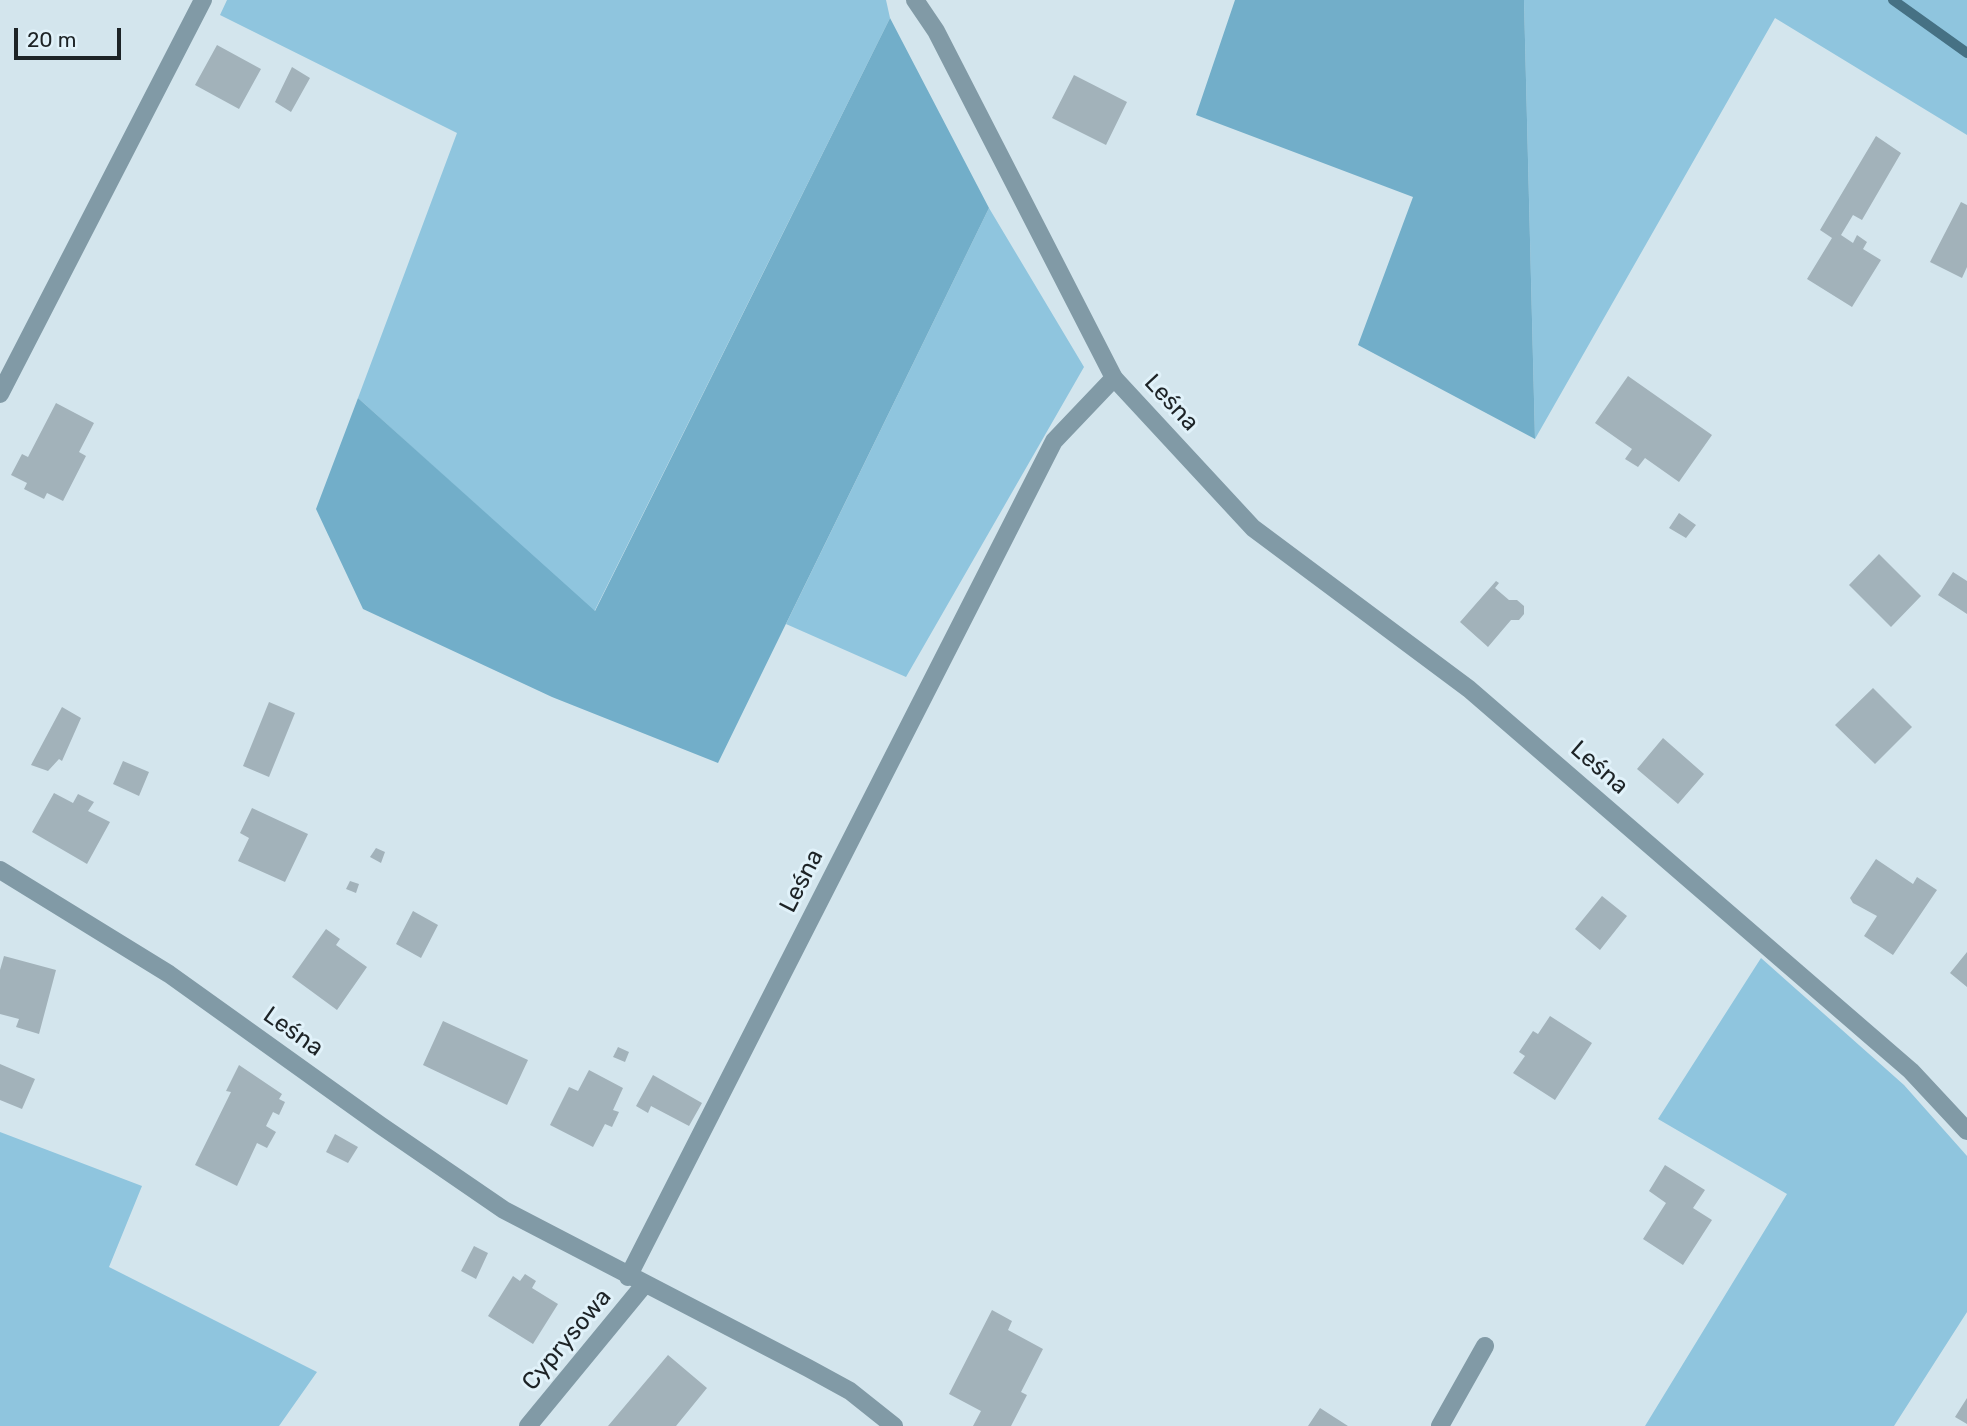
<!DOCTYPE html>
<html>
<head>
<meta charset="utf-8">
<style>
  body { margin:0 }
  #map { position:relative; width:1967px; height:1426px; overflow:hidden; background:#d3e5ed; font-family:Rubik,sans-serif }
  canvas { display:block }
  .scale { position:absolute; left:14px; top:28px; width:107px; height:32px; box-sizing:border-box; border:4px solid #1d2326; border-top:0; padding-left:9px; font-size:21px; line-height:24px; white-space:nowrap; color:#1d2326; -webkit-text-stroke:5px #e1f2fa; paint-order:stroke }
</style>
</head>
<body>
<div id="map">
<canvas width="1967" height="1426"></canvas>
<div class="scale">20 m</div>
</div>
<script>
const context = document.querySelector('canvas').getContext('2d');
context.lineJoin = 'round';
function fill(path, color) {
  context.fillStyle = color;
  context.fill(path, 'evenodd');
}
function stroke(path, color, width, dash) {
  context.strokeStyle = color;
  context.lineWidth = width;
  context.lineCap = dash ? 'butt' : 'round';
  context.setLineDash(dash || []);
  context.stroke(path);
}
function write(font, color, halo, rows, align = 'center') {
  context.font = font + ' Rubik,sans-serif';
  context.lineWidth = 6;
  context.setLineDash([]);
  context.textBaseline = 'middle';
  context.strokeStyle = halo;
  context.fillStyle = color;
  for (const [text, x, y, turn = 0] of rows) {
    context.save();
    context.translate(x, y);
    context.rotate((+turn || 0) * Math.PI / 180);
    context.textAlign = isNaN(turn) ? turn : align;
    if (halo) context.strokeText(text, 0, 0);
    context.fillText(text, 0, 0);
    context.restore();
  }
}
fill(new Path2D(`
  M 227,0 L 886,0 L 890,18 L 594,612 L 358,398 L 457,133 L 220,15 Z
  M 1524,0 L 1967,0 L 1967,135 L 1775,18 L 1535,439 Z
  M 989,208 L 1084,367 L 906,677 L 786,624 Z
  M 1761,958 L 1904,1085 L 1967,1156 L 1967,1312 L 1894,1426 L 1645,1426 L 1787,1194 L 1658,1119 Z
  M 0,1132 L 142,1186 L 109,1267 L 317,1372 L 279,1426 L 0,1426 Z`), '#8fc5de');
fill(new Path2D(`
  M 1235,0 L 1524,0 L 1535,439 L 1358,345 L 1413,197 L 1196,115 Z
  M 890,18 L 989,208 L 718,763 L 552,697 L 363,609 L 316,509 L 358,398 L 595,611 Z`), '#72aec9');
stroke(new Path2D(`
  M 1893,0 L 1967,53`), '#467184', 10);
fill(new Path2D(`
  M 217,45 L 261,69 L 239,109 L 195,85 Z
  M 292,67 L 310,78 L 291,112 L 275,102 Z
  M 1074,75 L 1127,102 L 1106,145 L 1052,118 Z
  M 1876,136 L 1901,153 L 1862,220 L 1853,215 L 1841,235 L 1853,243 L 1857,235 L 1867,242 L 1863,249 L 1881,260 L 1852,307 L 1807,279 L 1832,238 L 1820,230 Z
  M 1961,202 L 1967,205 L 1967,267 L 1962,278 L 1930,262 Z
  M 1628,376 L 1712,435 L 1679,482 L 1645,458 L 1638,467 L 1625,459 L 1632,449 L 1595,423 Z
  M 56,403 L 94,423 L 79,452 L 86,456 L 63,501 L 47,493 L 44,499 L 24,489 L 27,483 L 11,475 L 22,454 L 28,457 Z
  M 1679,513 L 1696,525 L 1686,538 L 1669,528 Z
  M 1879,554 L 1921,596 L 1891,627 L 1849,585 Z
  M 1953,572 L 1967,581 L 1967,614 L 1938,595 Z
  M 1496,581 L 1499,583 L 1495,588 L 1509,600 L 1517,600 L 1524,606 L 1524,614 L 1519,620 L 1511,620 L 1488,647 L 1460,622 Z
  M 1873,688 L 1912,727 L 1875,764 L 1835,725 Z
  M 269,702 L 295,713 L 269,777 L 243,766 Z
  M 62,707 L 81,718 L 62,761 L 59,759 L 48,771 L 31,765 Z
  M 1663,738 L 1704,774 L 1678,804 L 1637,769 Z
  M 123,761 L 149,772 L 139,796 L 113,784 Z
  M 54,793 L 73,803 L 78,794 L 94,802 L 88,811 L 110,822 L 87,864 L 32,832 Z
  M 252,808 L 308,834 L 285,882 L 238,861 L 249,838 L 240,833 Z
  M 376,848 L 385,852 L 381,863 L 370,857 Z
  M 1876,859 L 1913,884 L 1917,877 L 1937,890 L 1893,955 L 1864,936 L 1877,916 L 1853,903 L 1850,898 Z
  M 350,881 L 359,884 L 356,893 L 346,889 Z
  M 1602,896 L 1627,916 L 1600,950 L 1575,929 Z
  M 413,911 L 438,925 L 421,958 L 396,944 Z
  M 326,929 L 340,939 L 336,945 L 367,967 L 337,1010 L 292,977 Z
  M 1967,952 L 1967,987 L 1950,973 Z
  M 4,956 L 56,970 L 39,1034 L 16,1027 L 19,1019 L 0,1014 L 0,970 Z
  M 1550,1016 L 1592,1043 L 1555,1100 L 1513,1073 L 1525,1056 L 1519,1052 L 1533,1031 L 1538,1034 Z
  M 443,1021 L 528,1060 L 507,1105 L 423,1065 Z
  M 618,1047 L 629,1052 L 625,1062 L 613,1057 Z
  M 0,1064 L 35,1079 L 22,1109 L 0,1100 Z
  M 239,1065 L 282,1094 L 279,1099 L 285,1102 L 279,1115 L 273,1112 L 266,1126 L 276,1132 L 267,1148 L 257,1143 L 237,1186 L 195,1165 L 231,1092 L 226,1091 Z
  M 589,1070 L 623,1088 L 613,1110 L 619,1112 L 612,1127 L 605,1124 L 593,1147 L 550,1125 L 569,1087 L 578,1091 Z
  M 653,1075 L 702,1103 L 689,1126 L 651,1106 L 648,1113 L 636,1106 Z
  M 335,1134 L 358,1147 L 348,1163 L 326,1152 Z
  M 1665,1165 L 1705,1190 L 1693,1208 L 1712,1220 L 1683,1265 L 1643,1239 L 1666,1203 L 1649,1191 Z
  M 474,1246 L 488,1253 L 476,1279 L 461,1271 Z
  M 525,1274 L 536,1281 L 532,1288 L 558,1304 L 533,1344 L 488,1316 L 513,1276 L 520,1281 Z
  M 992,1310 L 1012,1321 L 1008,1330 L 1043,1349 L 1021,1392 L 1027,1395 L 1011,1426 L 973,1426 L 981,1411 L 949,1394 Z
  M 668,1355 L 707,1388 L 676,1426 L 608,1426 Z
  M 1967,1398 L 1967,1424 L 1955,1417 Z
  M 1320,1408 L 1348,1426 L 1308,1426 Z`), '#a2b2ba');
stroke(new Path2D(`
  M 915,0 L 936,31 L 1114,378
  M 0,394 L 203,0
  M 1440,1426 L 1485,1346`), '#819aa6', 18);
stroke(new Path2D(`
  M 0,870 L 169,974 L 380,1125 L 504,1210 L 808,1368 L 850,1391 L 894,1426
  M 628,1277 L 1054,441 L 1114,378 L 1253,528 L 1469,689 L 1911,1071 L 1967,1131
  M 528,1426 L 644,1285`), '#819aa6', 18);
write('24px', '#1d2326', '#e1f2fa', [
  ["Leśna",1171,403,47],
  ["Leśna",1599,768,41],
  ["Leśna",802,881,-63],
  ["Leśna",293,1032,35],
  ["Cyprysowa",567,1340,-50]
]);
</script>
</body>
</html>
